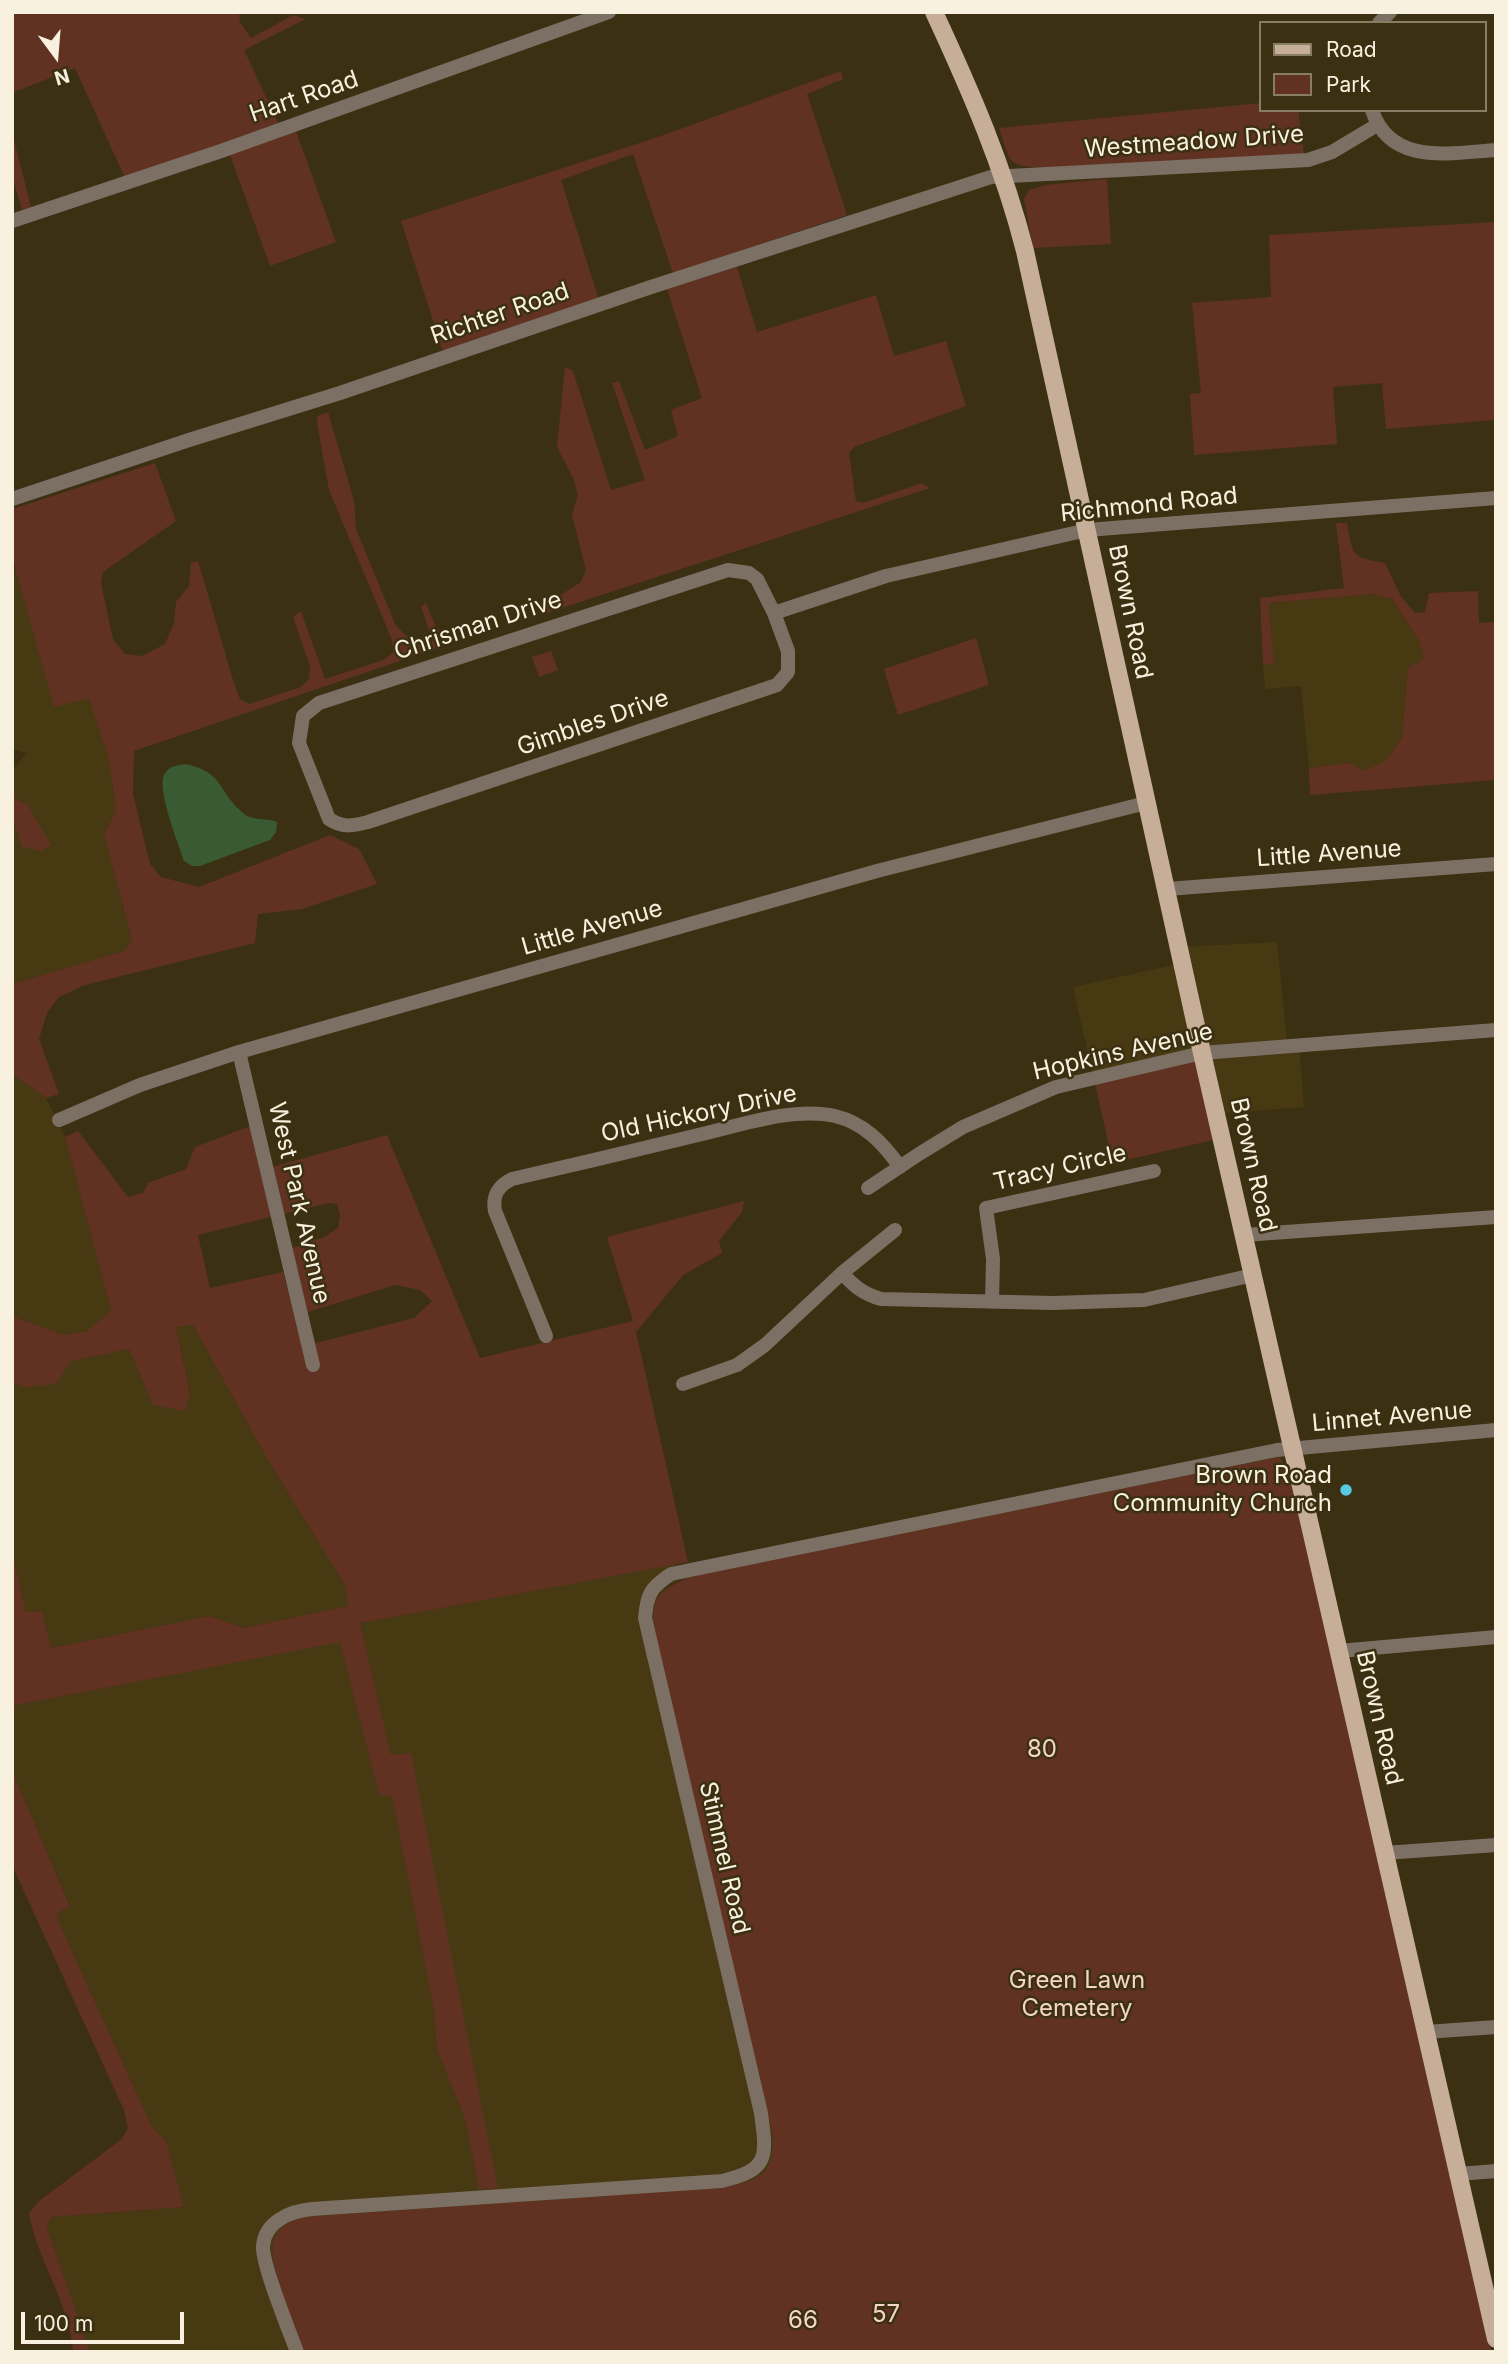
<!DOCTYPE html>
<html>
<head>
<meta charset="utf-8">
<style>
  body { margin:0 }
  #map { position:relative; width:1508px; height:2364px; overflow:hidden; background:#3b3012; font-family:Inter,sans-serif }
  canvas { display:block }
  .frame { position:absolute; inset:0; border:14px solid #f8f1df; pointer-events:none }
  .legend { position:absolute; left:1259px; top:21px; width:228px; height:91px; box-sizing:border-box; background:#3b3012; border:2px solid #877d64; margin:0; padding:9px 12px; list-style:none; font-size:21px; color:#f8f1df }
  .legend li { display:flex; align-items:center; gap:14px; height:35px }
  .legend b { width:35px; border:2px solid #877d64 }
  .north { position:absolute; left:21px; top:21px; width:70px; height:70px; -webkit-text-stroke:5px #3b3012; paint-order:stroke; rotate:164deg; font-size:19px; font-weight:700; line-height:28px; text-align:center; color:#f8f1df }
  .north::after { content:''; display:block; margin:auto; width:24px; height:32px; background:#f8f1df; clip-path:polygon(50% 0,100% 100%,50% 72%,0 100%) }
  .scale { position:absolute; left:21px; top:2312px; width:163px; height:32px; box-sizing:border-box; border:4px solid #f8f1df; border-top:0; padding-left:9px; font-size:21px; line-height:24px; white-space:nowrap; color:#f8f1df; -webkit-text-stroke:5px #3b3012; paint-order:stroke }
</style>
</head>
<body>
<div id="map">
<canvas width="1508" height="2364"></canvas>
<div class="frame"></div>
<ul class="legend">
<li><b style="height:9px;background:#c6ae98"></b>Road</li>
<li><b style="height:19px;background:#613222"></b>Park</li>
</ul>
<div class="north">N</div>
<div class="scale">100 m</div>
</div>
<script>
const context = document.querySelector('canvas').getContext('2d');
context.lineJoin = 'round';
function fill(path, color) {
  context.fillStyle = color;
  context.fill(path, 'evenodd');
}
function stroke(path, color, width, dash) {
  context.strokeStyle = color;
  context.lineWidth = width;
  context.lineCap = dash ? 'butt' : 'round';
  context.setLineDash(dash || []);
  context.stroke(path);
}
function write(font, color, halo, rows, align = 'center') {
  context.font = font + ' Inter,sans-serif';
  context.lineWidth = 5;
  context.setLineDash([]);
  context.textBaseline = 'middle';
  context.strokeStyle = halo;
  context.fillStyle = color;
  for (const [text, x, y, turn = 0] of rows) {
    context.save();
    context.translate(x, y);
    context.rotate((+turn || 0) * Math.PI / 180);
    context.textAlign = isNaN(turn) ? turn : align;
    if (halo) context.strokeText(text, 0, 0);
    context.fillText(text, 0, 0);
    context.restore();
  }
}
fill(new Path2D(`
  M 16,570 L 54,706 L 89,697 L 109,760 L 116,810 L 104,835 L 132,941 L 124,951 L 12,984 L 12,817 L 22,847 L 27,804 L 12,797 L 12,770 L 27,753 L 14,750 L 12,752 L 12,571 Z
  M 1373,594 L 1392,599 L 1419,641 L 1424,659 L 1408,668 L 1402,738 L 1386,760 L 1365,772 L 1349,763 L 1309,768 L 1301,686 L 1265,689 L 1263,665 L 1274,664 L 1269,603 Z
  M 1277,942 L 1287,1043 L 1299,1042 L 1304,1107 L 1210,1114 L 1215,1139 L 1113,1163 L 1073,987 L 1183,963 L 1180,947 Z
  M 12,1074 L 46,1098 L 65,1137 L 111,1311 L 87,1331 L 64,1335 L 12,1316 Z
  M 193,1325 L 269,1462 L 345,1585 L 348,1606 L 244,1628 L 209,1616 L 51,1648 L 42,1611 L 26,1612 L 12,1550 L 12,1383 L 25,1387 L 70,1361 L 129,1349 L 153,1405 L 190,1392 L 176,1326 Z
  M 675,1562 L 678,1581 L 668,1586 L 659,1595 L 653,1607 L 657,1646 L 773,2135 L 774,2153 L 770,2166 L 760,2177 L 750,2182 L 274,2268 L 304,2352 L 90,2352 L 47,2227 L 51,2217 L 184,2207 L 166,2141 L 152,2127 L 57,1918 L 60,1911 L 70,1905 L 12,1770 L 12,1706 L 340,1641 L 379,1795 L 392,1795 L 434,2011 L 437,2050 L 465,2119 L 479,2189 L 411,1754 L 391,1756 L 360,1623 Z`), '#473a13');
fill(new Path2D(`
  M 12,12 L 239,12 L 240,22 L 251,38 L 293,15 L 306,19 L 244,50 L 278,123 L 125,178 L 75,68 L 12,93 Z
  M 841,71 L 843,79 L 807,94 L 847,215 L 673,273 L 633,154 L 561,180 L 599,300 L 443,352 L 401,221 L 658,137 Z
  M 1261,103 L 1261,110 L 1298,110 L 1304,154 L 1044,168 C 1004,165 1012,164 999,128 Z
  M 296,131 L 336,242 L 270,266 L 230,155 Z
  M 12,132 L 31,207 L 22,210 L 12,175 Z
  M 1107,179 L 1111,244 L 1033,248 L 1024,199 L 1029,190 L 1045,185 Z
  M 1496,222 L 1496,420 L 1386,429 L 1382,383 L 1333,387 L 1337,444 L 1194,455 L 1190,394 L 1201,393 L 1192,303 L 1271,297 L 1269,235 Z
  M 737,267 L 757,332 L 876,295 L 894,356 L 946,341 L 966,406 L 854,447 L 849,453 L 856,501 L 863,503 L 922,483 L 930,488 L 543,614 L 542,607 L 581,582 L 586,570 L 572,515 L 578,495 L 573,478 L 557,447 L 565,367 L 573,371 L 611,490 L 645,480 L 612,383 L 619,381 L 645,450 L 678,436 L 671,410 L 702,398 L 667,289 Z
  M 328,412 L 354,501 L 356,529 L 396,626 L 411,640 L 424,645 L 433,641 L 421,607 L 426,603 L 437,630 L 446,633 L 450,644 L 134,751 L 133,794 L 150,864 L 161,877 L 199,887 L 330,835 L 359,849 L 377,884 L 302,909 L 258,914 L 255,943 L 85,985 L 59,997 L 47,1013 L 39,1039 L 59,1094 L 46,1098 L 12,1074 L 12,984 L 124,951 L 132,940 L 104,835 L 116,810 L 109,760 L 89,698 L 54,707 L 12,557 L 12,509 L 155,463 L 176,521 L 103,572 L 101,583 L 113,639 L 125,654 L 142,656 L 165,644 L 174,623 L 176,602 L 189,586 L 191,563 L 198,561 L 233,680 L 240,699 L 250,704 L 301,687 L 309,679 L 310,666 L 293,617 L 301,611 L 325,679 L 383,660 L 393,653 L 392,640 L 329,490 L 317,423 L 318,416 Z
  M 1336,523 L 1347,523 C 1353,556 1351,557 1385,563 L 1400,595 L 1415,613 L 1425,612 L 1429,593 L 1478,591 L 1479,623 L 1496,622 L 1496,780 L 1310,795 L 1309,768 L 1349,763 L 1365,771 L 1386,760 L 1402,738 L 1408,668 L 1424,659 L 1419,641 L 1392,599 L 1373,594 L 1269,603 L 1274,664 L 1263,665 L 1260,598 L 1344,588 Z
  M 976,638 L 989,685 L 898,715 L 884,669 Z
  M 551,651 L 558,670 L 539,677 L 532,657 Z
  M 12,797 L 27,804 L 51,845 L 41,851 L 22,847 L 12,817 Z
  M 1201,1055 L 1222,1138 L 1113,1163 L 1094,1079 Z
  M 253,1125 L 275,1216 L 198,1235 L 210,1288 L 283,1272 L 309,1371 L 318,1369 L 312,1344 L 414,1318 L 432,1301 L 420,1290 L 395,1285 L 305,1313 L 289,1249 L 324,1237 L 338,1228 L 340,1215 L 337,1204 L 329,1203 L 283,1214 L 272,1167 L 387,1135 L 480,1358 L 633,1321 L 607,1237 L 744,1201 L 742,1212 L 719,1241 L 722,1253 L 683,1275 L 636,1332 L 688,1562 L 360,1623 L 391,1755 L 411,1753 L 498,2188 L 479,2189 L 465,2119 L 437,2050 L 434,2011 L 392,1796 L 379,1795 L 340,1642 L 12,1706 L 12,1550 L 26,1612 L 42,1611 L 51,1648 L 209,1616 L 244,1628 L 348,1606 L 345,1585 L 269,1462 L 193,1325 L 176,1327 L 190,1393 L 185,1411 L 153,1405 L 129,1349 L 71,1361 L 56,1384 L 25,1387 L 12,1383 L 12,1316 L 64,1335 L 87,1331 L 111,1311 L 65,1137 L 78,1131 L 128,1197 L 143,1193 L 148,1183 L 186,1169 L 195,1147 Z
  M 1279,1457 C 1297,1475 1300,1511 1306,1536 L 1492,2352 L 304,2352 C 295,2326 266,2263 274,2239 C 279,2226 292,2221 304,2217 L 722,2188 C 759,2180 775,2176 773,2135 L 657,1646 C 651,1605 648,1594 690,1577 Z
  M 12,1770 L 70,1906 L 60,1911 L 57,1918 L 152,2127 L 166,2141 L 184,2207 L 51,2217 L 47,2227 L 90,2352 L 73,2352 C 70,2303 37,2261 29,2213 L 39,2201 L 122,2139 L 128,2128 L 124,2110 L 12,1865 Z`), '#613222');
fill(new Path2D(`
  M 186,764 C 225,773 217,791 242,812 C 252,822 265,817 277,822 L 276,832 L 270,840 L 200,866 L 192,866 L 184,861 C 179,844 155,787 165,773 C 170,766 178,765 186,764 Z`), '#395a32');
stroke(new Path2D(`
  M 1379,23 L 1390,12
  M 1372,110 C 1390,166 1450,153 1496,150
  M 12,221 L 221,151 L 609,12
  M 12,499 L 189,440 L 340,393 L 648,288 L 991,177 L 1308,160 L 1332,152 L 1377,125
  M 728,570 L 749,573 L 757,579 L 774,613 L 788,651 L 788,672 L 777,685 L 368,822 C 352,826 343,828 329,819 L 299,743 L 303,716 L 319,703 Z
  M 774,613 L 886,576 L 1087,530 L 1496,498
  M 1167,889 L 1496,864
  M 239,1052 L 313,1365
  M 59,1120 L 140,1085 L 239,1052 L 877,871 L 1146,803
  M 868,1188 L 919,1154 L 963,1127 L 1056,1087 L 1202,1053 L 1496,1030
  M 1244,1235 L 1496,1217
  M 842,1273 C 854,1286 863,1294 881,1299 L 1053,1303 L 1144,1300 L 1253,1275
  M 992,1302 L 993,1259 L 986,1208 L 1154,1171
  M 546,1336 L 495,1211 C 492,1195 498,1186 512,1179 C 573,1165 633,1151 694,1136 C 735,1127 793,1106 835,1116 C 864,1123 883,1143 900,1167
  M 683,1384 L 737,1365 L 765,1345 L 842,1273 L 895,1230
  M 1339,1651 L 1496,1637
  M 1385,1853 L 1496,1845
  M 1426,2032 L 1496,2027
  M 1458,2174 L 1496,2171
  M 297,2352 C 289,2330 262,2265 263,2246 C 265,2221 291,2211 312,2209 L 722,2181 C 769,2170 767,2157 761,2113 L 645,1618 C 647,1594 651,1587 671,1574 L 1277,1450 L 1496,1430`), '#7c7065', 14);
stroke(new Path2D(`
  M 934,12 C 971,92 1003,165 1025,251 L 1202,1053 L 1496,2339`), '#c6ae98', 18);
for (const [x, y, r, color] of [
  [1346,1490,7,"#57c9e3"]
]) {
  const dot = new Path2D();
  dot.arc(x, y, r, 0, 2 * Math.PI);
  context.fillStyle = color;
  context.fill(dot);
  stroke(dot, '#3b3012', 2.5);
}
write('24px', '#f8f1df', '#3b3012', [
  ["Hart Road",304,97,-19],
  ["Westmeadow Drive",1194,142,-4],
  ["Richter Road",500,314,-19],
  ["Richmond Road",1149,505,-6],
  ["Brown Road",1130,612,78],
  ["Chrisman Drive",478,626,-18],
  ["Gimbles Drive",593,723,-19],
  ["Little Avenue",1329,854,-4],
  ["Little Avenue",592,928,-16],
  ["Hopkins Avenue",1123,1052,-13],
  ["Old Hickory Drive",699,1114,-12],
  ["Brown Road",1253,1165,77],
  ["Tracy Circle",1060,1168,-13],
  ["West Park Avenue",299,1203,77],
  ["Linnet Avenue",1392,1417,-5],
  ["Brown Road",1379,1718,77],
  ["Stimmel Road",724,1858,77]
]);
write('24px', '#f8f1df', '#3b3012', [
  ["Brown Road",1332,1476],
  ["Community Church",1332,1504]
], 'right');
write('24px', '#f6d4c8', '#3b3012', [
  ["80",1042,1750],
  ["Green Lawn",1077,1981],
  ["Cemetery",1077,2009],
  ["57",886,2315],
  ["66",803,2321]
]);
</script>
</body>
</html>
